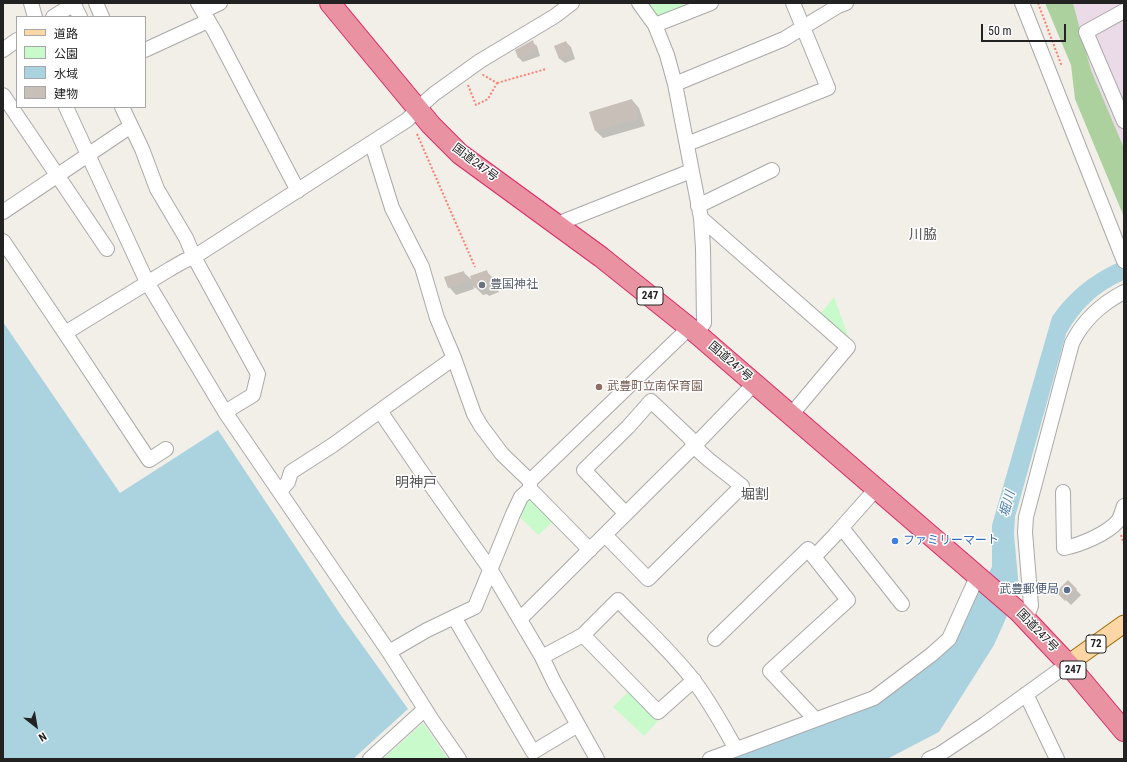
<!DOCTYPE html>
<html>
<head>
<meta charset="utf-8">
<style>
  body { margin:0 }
  #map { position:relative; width:1127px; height:762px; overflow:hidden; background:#f2efe9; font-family:"Roboto Condensed","Noto Sans JP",sans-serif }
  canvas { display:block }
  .frame { position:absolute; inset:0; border:4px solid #222; pointer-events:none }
  .legend { position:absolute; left:16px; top:16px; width:130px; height:92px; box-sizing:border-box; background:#fff; border:1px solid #a7a7a7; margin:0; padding:5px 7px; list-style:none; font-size:12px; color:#222 }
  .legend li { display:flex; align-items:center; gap:8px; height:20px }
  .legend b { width:20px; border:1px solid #a7a7a7 }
  .north { position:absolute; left:16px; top:706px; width:40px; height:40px; -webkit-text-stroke:3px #fff; paint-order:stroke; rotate:149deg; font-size:11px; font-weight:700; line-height:16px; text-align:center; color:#222 }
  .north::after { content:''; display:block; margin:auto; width:14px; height:18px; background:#222; clip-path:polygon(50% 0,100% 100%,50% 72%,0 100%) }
  .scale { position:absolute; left:981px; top:24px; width:85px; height:18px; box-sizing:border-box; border:2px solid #222; border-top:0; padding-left:5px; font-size:12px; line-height:14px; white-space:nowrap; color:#222; -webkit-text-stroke:3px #fff; paint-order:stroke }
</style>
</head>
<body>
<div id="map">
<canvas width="1127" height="762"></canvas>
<div class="frame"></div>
<ul class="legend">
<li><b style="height:5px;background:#fcd6a4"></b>道路</li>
<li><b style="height:11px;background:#c8facc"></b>公園</li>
<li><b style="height:11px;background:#aad3df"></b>水域</li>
<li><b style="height:11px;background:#c7bfb8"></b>建物</li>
</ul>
<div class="north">N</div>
<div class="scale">50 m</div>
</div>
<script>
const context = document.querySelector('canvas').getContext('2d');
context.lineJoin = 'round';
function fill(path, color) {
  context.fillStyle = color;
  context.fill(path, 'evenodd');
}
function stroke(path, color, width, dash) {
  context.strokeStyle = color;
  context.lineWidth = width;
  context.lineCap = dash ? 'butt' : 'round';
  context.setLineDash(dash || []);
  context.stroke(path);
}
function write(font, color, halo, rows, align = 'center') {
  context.font = font + ' "Roboto Condensed","Noto Sans JP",sans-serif';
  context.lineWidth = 3;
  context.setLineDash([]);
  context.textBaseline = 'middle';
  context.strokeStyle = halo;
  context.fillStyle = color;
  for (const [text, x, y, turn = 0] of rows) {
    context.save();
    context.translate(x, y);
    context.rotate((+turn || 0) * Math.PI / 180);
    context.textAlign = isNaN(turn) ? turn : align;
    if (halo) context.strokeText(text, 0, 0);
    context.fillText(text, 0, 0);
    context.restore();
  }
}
fill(new Path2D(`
  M 1073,3 L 1124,3 L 1124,148 L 1091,70 Z`), '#ebdbe8');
fill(new Path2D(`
  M 1045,3 L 1073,3 L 1091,70 L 1124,148 L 1124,217 L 1075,99 L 1071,65 Z`), '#add19e');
fill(new Path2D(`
  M 648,3 L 683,3 L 685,7 L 662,17 L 656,15 Z
  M 834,297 L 850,341 L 820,314 Z
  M 531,499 L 554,521 L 538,535 L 519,516 L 525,501 Z
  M 629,691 L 659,720 L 644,736 L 613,707 Z
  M 423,723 L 448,759 L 383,759 Z`), '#c8facc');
fill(new Path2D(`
  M 1124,260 L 1124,280 C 1098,291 1079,310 1066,334 L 1015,517 L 1014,534 L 1019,589 L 994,645 L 939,732 L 887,759 L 724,759 L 870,706 L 947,645 L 992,567 L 992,525 L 1052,317 C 1071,290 1093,273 1124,260 Z
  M 3,322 L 120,493 L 218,430 L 340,614 L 408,709 L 353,759 L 3,759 Z`), '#aad3df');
fill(new Path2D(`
  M 532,42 L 537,46 L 540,56 L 523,62 L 518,57 Z
  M 566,42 L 571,47 L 575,59 L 565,63 L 560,59 L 555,46 Z
  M 632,100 L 639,108 L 645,126 L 603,138 L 596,131 L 591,113 Z
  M 463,272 L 473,281 L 487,272 L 494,279 L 499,292 L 489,296 L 487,294 L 483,295 L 473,285 L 474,289 L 456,295 L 449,287 Z
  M 1068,581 L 1081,595 L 1071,605 L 1058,592 Z`), '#0003');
fill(new Path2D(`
  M 533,40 L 536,52 L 518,58 L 515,50 Z
  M 566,41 L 571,54 L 559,59 L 554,46 Z
  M 632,99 L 638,118 L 595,131 L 589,112 Z
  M 487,270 L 492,285 L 481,289 L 480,286 L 474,288 L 470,276 Z
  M 464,271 L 467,281 L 448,288 L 444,277 Z
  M 1068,580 L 1077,589 L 1065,601 L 1056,592 Z`), '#c7bfb8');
const minor = new Path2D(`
  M 31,3 L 35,17
  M 73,3 L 80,17
  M 96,3 L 102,17
  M 198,3 L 215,32 L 298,191
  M 639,3 L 655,25 L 667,55 L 675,84 L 701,218 L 703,248 L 704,323 L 696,333
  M 1022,3 L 1124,261
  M 203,11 L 220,3
  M 1124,11 L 1086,32 L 1124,121
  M 53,17 L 74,4
  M 655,25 L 711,3
  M 3,50 L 17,40
  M 145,50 L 208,21
  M 675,84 L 784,39 L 838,6 L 846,3
  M 3,95 L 107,249
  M 66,107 L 147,282 L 225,412 L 389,652 L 432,720 L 459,759
  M 122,107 L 142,149 L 157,189 L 186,238 L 194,257 L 258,374 L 253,395 L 225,412
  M 372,144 L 392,208 L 422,267 L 437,318 L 454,358 L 474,414 L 481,426 L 502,454 L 530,481
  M 687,144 L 828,88 L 793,3
  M 698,206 L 772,170
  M 3,212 L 131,126
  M 701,218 L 848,347 L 791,415
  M 557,224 L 691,171
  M 3,241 L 65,333 L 149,460 L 166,449
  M 65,333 L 170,269 L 184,261 L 194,257 L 407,120 L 425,102 L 434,94 L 480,61 L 555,16 L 572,3
  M 380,411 L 418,467 L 490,569 L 542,657 L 554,682 L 597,759
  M 530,489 L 590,550
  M 280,491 L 288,482 L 291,472 L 333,445 L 388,405 L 454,358
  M 1063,492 L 1064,548 C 1080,545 1107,534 1118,521 C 1121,517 1122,511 1124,506
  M 842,528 L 902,604
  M 605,535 L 648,579 L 742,486 L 709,460 L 700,452 L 689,437 L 651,401 L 628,427 L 584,470 L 626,514
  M 454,617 L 533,752 L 578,725
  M 520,619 L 695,445 L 755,383
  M 1026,619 L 1031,606 L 1025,532 L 1026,517 L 1072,343 C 1084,319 1101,304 1124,292
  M 583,635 L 658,712 L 694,680
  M 715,639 L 808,549 L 814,557
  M 389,652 L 427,630 L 475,607 L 513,514 L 521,497 L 530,489 L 530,481 L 689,328
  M 542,657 L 583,635 L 618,600 C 643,626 672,652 694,681 C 710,702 723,726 736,749
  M 1026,694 L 1057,759
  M 815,719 L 770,671 L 848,600 L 814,557 L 835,535 L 876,489
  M 370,759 L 425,709
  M 710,759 L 874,698 L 931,655 L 949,639 L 977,577
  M 929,759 L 940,754 L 985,724 L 1068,664`);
const major = new Path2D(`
  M 1068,664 L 1124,624`);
const highway = new Path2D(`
  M 330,3 L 431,125 L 460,154 L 601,257 L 696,333 L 1019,612 L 1068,664 L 1124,731`);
stroke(minor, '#a9a9a9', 16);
stroke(major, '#a06b00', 19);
stroke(highway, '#dc2a67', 22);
stroke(new Path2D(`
  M 1038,3 L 1061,64 L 1059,65
  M 497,83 L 546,69
  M 468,85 L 476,105 L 488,99 L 497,83 L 483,75 L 481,76
  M 417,134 L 475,267
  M 1121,535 L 1124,544`), '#fa8072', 2, [2, 2]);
stroke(minor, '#fff', 14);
stroke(major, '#fcd6a4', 17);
stroke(highway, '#e892a2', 20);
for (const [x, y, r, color] of [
  [482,285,4,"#6b7280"],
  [599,387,4,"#8d6e63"],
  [895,541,4,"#3f7fe0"],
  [1067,590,4,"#5c6f8a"]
]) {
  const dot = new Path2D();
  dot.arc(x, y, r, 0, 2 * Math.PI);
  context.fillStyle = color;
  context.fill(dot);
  stroke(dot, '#fff', 1.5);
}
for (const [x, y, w] of [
  [650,296,26],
  [1096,644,20],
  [1073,670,26]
]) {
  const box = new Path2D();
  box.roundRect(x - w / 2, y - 9, w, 18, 3);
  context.fillStyle = '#fff';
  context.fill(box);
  stroke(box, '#222', 1);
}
write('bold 11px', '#222', null, [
  ["247",650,296],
  ["72",1096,644],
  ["247",1073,670]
]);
write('12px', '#222', '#fff', [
  ["国道247号",475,163,37],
  ["国道247号",730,362,41],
  ["国道247号",1037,631,46]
]);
write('12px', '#5b616d', '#fff', [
  ["豊国神社",490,285]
], 'left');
write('12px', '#785e54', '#fff', [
  ["武豊町立南保育園",607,387]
], 'left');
write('12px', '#366cbe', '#fff', [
  ["ファミリーマート",903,541]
], 'left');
write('12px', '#4e5e75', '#fff', [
  ["武豊郵便局",1059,590]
], 'right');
write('italic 13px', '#4a7aab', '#fff', [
  ["堀川",1008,504,-75]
]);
write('14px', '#555', '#fff', [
  ["川脇",923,235],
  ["明神戸",416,483],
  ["堀割",755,495]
]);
</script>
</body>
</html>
